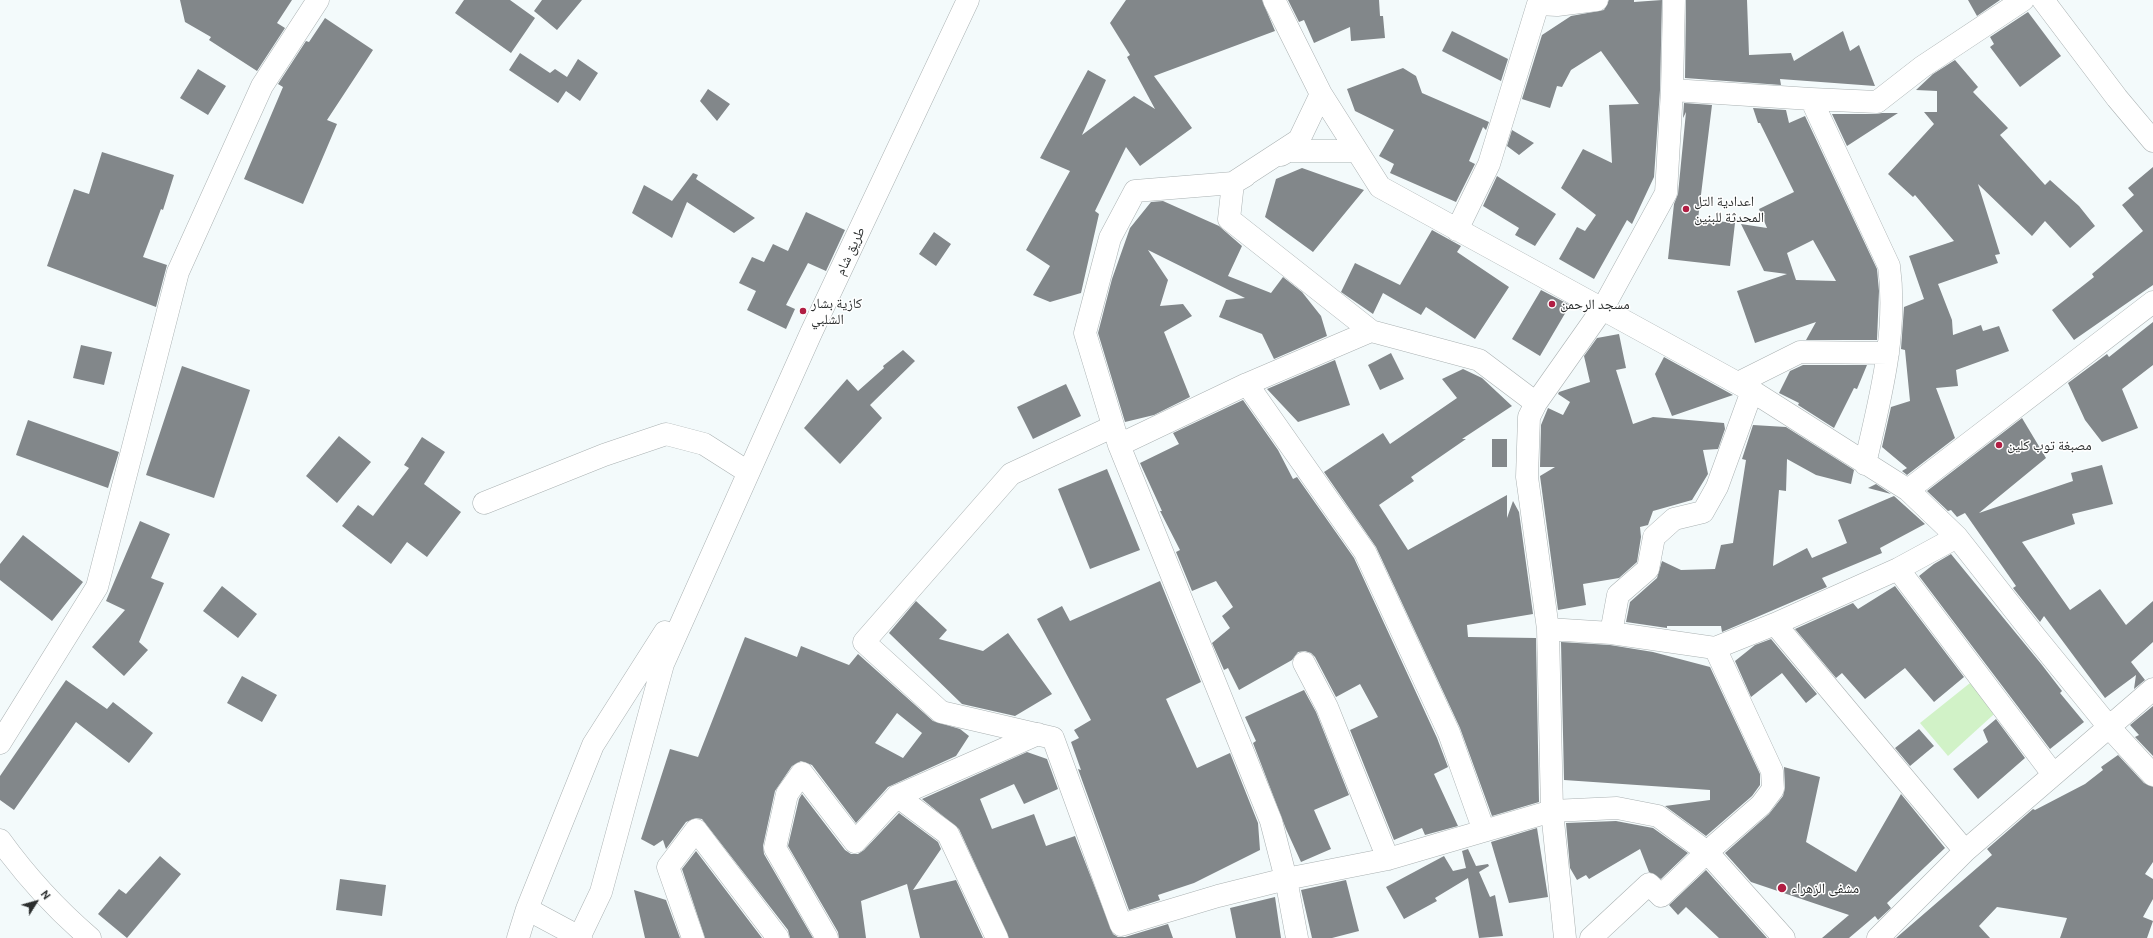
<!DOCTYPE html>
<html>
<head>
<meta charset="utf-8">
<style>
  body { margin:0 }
  #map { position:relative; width:2153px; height:938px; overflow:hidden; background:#f3fafb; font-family:Ubuntu,sans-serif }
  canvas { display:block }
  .north { position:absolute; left:16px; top:882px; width:40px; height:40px; -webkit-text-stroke:3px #fff; paint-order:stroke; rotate:53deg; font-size:11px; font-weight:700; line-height:16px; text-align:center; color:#2b2e2e }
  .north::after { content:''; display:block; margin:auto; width:14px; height:18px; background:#2b2e2e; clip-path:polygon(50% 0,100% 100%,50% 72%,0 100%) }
</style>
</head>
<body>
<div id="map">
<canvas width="2153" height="938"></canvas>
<div class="north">N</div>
</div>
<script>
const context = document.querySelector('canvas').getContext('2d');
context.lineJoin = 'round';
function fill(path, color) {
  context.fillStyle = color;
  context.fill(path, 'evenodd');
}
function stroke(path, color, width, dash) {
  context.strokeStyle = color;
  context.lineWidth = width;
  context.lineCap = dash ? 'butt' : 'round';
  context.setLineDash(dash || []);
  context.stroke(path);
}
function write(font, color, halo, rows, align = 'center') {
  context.font = font + ' Ubuntu,"Noto Naskh Arabic",sans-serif';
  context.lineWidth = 3;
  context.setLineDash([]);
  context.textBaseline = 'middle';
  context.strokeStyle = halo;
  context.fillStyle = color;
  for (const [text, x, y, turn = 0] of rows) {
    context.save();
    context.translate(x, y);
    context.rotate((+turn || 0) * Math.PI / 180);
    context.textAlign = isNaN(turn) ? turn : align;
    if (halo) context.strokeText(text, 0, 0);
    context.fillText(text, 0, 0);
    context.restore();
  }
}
fill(new Path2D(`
  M 1975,679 L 2003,706 L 1948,756 L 1920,723 Z`), '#d1f2c7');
fill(new Path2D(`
  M 180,0 L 292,0 L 277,23 L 285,28 L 257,71 L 209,40 L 211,37 L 185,22 Z
  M 464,0 L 510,0 L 535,18 L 511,53 L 455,13 Z
  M 542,0 L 582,0 L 557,30 L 534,11 Z
  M 1126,0 L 1262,0 L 1275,31 L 1154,76 L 1192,128 L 1140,166 L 1126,147 L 1095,211 L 1099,214 L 1081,293 L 1050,302 L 1033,295 L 1050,266 L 1026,250 L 1070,171 L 1040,158 L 1088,70 L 1106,80 L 1082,135 L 1134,96 L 1155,109 L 1127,57 L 1130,55 L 1110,23 Z
  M 1288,0 L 1379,0 L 1380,16 L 1383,16 L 1385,38 L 1351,41 L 1350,27 L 1314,43 L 1304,20 L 1299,22 Z
  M 1609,0 L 1634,0 L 1634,2 L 1662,0 L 1660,90 L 1654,177 L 1632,224 L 1627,220 L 1594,279 L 1559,259 L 1577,227 L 1585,231 L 1596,215 L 1561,188 L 1583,149 L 1612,163 L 1609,105 L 1639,104 L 1601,51 L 1571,70 L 1562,87 L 1557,86 L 1550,108 L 1522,99 L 1542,35 L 1571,16 L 1604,10 Z
  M 1686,0 L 1747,0 L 1749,55 L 1791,53 L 1794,61 L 1843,31 L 1850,51 L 1859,45 L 1875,86 L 1780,79 L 1781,85 L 1685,78 Z
  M 1968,0 L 2000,0 L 1977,16 Z
  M 2028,12 L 2061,56 L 2020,87 L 1990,47 L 1994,44 L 1990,37 Z
  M 325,18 L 373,50 L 327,120 L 337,124 L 303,204 L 244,179 L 283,87 L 278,84 L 306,41 L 309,42 Z
  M 1452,31 L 1508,59 L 1501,81 L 1442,51 Z
  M 520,53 L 550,73 L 555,69 L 567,77 L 578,59 L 598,73 L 580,101 L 566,91 L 558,103 L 509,70 Z
  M 1955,60 L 1978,87 L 1973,92 L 2008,128 L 2000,135 L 2045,185 L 2050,180 L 2079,206 L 2095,226 L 2070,248 L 2045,221 L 2032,236 L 1978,184 L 2000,254 L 1995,255 L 1998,263 L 1938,284 L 1952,320 L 1953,335 L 1981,325 L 1983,331 L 1999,326 L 2009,351 L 1956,370 L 1958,386 L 1936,388 L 1955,438 L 1907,475 L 1902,471 L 1907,468 L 1882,447 L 1891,407 L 1910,401 L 1905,350 L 1901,349 L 1904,307 L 1924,299 L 1909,256 L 1954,241 L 1915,195 L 1913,197 L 1888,174 L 1934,124 L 1924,112 L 1937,112 L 1937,91 L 1916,90 L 1933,74 Z
  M 1403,68 L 1416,76 L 1422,93 L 1489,122 L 1486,130 L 1483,127 L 1469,161 L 1475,164 L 1456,202 L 1390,173 L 1394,164 L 1379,156 L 1394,130 L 1355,111 L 1347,89 Z
  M 198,69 L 226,86 L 208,115 L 180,98 Z
  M 708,89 L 730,104 L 717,121 L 700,101 Z
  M 1684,103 L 1712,105 L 1698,219 L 1735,223 L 1730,266 L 1668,259 L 1674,204 L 1678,194 L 1686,112 L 1683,118 Z
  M 1753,108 L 1786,110 L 1789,123 L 1805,116 L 1877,269 L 1879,291 L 1877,340 L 1806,340 L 1816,322 L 1755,343 L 1737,291 L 1787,274 L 1764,271 L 1741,224 L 1767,228 L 1759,209 L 1794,192 L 1760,123 L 1758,123 ZM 1813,240 L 1836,281 L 1796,280 L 1787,253 Z
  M 1882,113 L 1898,113 L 1847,146 L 1832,114 L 1876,114 Z
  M 1512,130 L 1534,143 L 1519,155 L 1507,146 Z
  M 102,152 L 174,175 L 163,210 L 161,209 L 143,257 L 167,265 L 156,307 L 47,266 L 74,189 L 89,194 Z
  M 2153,167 L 2153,285 L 2074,340 L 2052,310 L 2094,277 L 2092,274 L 2143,231 L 2122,205 L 2134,195 L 2128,188 Z
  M 1302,168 L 1364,190 L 1313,252 L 1265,217 L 1276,179 Z
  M 693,173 L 698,175 L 696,179 L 755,218 L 734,233 L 687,202 L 672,238 L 632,213 L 644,185 L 672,201 Z
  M 1497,176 L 1556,214 L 1535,246 L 1515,235 L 1519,228 L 1483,206 Z
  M 1163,201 L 1219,226 L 1242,246 L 1228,276 L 1271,293 L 1283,277 L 1302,292 L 1321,316 L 1327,336 L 1274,359 L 1262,334 L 1219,317 L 1226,300 L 1245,298 L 1148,250 L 1168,280 L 1160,306 L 1183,304 L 1192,316 L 1164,332 L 1190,397 L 1154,415 L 1125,422 L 1098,333 L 1112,279 L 1130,228 L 1151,202 Z
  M 806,212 L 845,230 L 826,271 L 808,263 L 786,305 L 795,309 L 786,329 L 747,310 L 756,291 L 739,283 L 752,257 L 764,262 L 773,244 L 788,251 Z
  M 1432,230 L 1461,246 L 1457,252 L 1509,287 L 1475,339 L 1426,307 L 1421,315 L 1383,293 L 1373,314 L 1341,292 L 1355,263 L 1400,285 Z
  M 934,232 L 951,244 L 936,266 L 919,254 Z
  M 1541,290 L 1570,305 L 1540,356 L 1512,339 Z
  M 2153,322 L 2153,365 L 2122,389 L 2138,428 L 2102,442 L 2085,420 L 2068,383 L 2107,354 L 2109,357 Z
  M 1619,334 L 1626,368 L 1616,370 L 1633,424 L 1653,417 L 1724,423 L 1725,429 L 1718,449 L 1703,450 L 1708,474 L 1692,500 L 1653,511 L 1648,525 L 1640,527 L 1641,537 L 1637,562 L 1619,578 L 1583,584 L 1586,605 L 1558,610 L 1540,476 L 1555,467 L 1540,467 L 1541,425 L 1548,408 L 1563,415 L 1570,402 L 1558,394 L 1559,392 L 1590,382 L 1584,356 L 1597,338 Z
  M 81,345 L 112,352 L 104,385 L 73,378 Z
  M 903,350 L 915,361 L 870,405 L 882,418 L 840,464 L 804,428 L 847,379 L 858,391 L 884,368 L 883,366 Z
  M 1391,353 L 1404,379 L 1380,390 L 1368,365 Z
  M 1664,357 L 1733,395 L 1672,416 L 1655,374 Z
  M 1335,360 L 1350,405 L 1298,422 L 1267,389 Z
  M 1803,365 L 1867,365 L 1857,389 L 1854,388 L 1834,428 L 1798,405 L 1799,403 L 1779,393 L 1790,371 Z
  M 182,366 L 250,390 L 214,498 L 146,475 Z
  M 1463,369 L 1482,378 L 1512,406 L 1462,439 L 1466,439 L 1411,477 L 1414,481 L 1379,505 L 1408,550 L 1507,495 L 1507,518 L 1513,501 L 1519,512 L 1533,614 L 1467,625 L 1468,637 L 1536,638 L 1539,802 L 1492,816 L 1460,728 L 1376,547 L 1324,472 L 1383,433 L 1390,444 L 1457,398 L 1442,379 Z
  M 1066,384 L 1081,416 L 1033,439 L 1017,407 Z
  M 1243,400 L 1278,450 L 1293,479 L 1297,477 L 1354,558 L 1437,738 L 1448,767 L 1434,774 L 1458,826 L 1425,835 L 1422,828 L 1394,840 L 1350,730 L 1378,717 L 1360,684 L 1336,697 L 1315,657 L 1311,653 L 1305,651 L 1298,652 L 1292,660 L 1239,690 L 1228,668 L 1224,670 L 1212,643 L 1230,628 L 1222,616 L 1233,607 L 1216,581 L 1192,591 L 1176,552 L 1180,550 L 1160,511 L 1162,511 L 1140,463 L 1179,444 L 1173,433 Z
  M 2022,418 L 2046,458 L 1979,513 L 2073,481 L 2071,473 L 2102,465 L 2113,504 L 2072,514 L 2075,524 L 2022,542 L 2070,610 L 2100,589 L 2126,625 L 2153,601 L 2153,642 L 2131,662 L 2145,680 L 2134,689 L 2136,675 L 2105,698 L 2044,616 L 2040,622 L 2013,588 L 2016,586 L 1965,513 L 1957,517 L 1951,510 L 1948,511 L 1927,491 Z
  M 28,420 L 119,452 L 108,488 L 16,455 Z
  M 1753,425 L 1786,427 L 1854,470 L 1851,484 L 1816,475 L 1787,459 L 1786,491 L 1779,490 L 1773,566 L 1807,548 L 1812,558 L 1847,543 L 1838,520 L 1894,496 L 1925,524 L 1880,548 L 1882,553 L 1822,578 L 1827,587 L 1722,632 L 1721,626 L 1667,626 L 1667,628 L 1626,622 L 1630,602 L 1657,578 L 1662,561 L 1681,570 L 1715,569 L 1721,545 L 1733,543 L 1746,460 L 1742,459 Z
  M 339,436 L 371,462 L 337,503 L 306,476 Z
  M 422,437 L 445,452 L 424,484 L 461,512 L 427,557 L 407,542 L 391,564 L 342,526 L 358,505 L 373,516 L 409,468 L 404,465 Z
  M 1492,439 L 1507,439 L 1507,467 L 1492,467 Z
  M 1107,469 L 1140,550 L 1090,569 L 1058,489 Z
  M 1876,484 L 1891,494 L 1868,488 Z
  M 140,521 L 170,534 L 151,578 L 164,583 L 139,642 L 148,650 L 124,676 L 92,647 L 125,610 L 106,601 Z
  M 23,535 L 83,582 L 52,621 L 0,580 L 0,564 Z
  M 1951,554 L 2042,665 L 2062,691 L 2060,693 L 2084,722 L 2050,749 L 1919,576 L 1934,564 Z
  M 1160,581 L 1201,682 L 1166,699 L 1197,768 L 1230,753 L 1258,823 L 1260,850 L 1194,883 L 1158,895 L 1160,900 L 1129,910 L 1078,769 L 1081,770 L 1071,742 L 1079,738 L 1074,730 L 1091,720 L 1037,619 L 1062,606 L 1070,621 Z
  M 222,586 L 257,614 L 238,638 L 203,611 Z
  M 1895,586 L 1964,677 L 1934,702 L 1905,668 L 1865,699 L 1842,673 L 1836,678 L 1795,629 L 1853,603 L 1858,609 Z
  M 916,601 L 947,630 L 939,639 L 983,651 L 1008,633 L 1052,694 L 1015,716 L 962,704 L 889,633 Z
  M 745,637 L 797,657 L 801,646 L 849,665 L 858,654 L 933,721 L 960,729 L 969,736 L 956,756 L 888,787 L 856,823 L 812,765 L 801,761 L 792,766 L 775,791 L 763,846 L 764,854 L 813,938 L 790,938 L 788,930 L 702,819 L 696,818 L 686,822 L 666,849 L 663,840 L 654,846 L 641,839 L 670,749 L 698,757 ZM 897,713 L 922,733 L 903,758 L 875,743 Z
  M 1771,639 L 1817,694 L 1806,703 L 1782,673 L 1751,697 L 1735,661 L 1755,645 Z
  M 1561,642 L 1610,645 L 1653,652 L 1710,667 L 1760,774 L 1760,785 L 1752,796 L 1706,836 L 1665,806 L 1710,800 L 1710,790 L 1564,780 Z
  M 242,676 L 277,695 L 262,722 L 227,703 Z
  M 66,680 L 107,709 L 113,702 L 153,733 L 129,763 L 76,722 L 14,810 L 0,800 L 0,776 Z
  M 1304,690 L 1316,712 L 1349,795 L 1314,810 L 1331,849 L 1301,862 L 1286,829 L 1253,743 L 1256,741 L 1245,717 Z
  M 2153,706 L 2153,756 L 2135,737 L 2139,735 L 2130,725 Z
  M 1996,719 L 2025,758 L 1978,799 L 1953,769 L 1988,742 L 1983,730 Z
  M 1919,729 L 1934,746 L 1910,766 L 1895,748 Z
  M 1027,752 L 1047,759 L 1058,789 L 1024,804 L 1014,784 L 980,799 L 992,829 L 1034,814 L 1046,846 L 1075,836 L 1113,934 L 1118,937 L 1125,937 L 1168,924 L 1173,938 L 1009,938 L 959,829 L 922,799 Z
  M 2118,755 L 2144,783 L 2153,787 L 2153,862 L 2145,874 L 2153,879 L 2153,899 L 2143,917 L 2153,921 L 2147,938 L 2060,938 L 2067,918 L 1997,907 L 1979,926 L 1990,938 L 1896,938 L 1992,855 L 1987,849 L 2033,809 L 2035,810 L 2085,784 L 2103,770 L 2101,767 Z
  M 1784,767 L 1820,777 L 1806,842 L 1856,872 L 1901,794 L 1945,848 L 1887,903 L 1891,908 L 1878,920 L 1875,916 L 1849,938 L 1822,938 L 1849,915 L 1751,882 L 1725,853 L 1769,814 L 1783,796 L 1785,788 Z
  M 802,794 L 845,850 L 851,854 L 858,854 L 864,850 L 899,813 L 938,842 L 941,849 L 913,890 L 956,880 L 983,938 L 920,938 L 907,884 L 861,901 L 866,938 L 839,938 L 838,932 L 788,846 L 799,799 Z
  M 1616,821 L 1653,828 L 1688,853 L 1661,879 L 1649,872 L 1640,849 L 1589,879 L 1586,875 L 1577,880 L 1570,868 L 1566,823 Z
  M 1537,828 L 1548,897 L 1509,903 L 1491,842 Z
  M 1468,849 L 1476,866 L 1488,864 L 1489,866 L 1479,872 L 1490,897 L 1495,895 L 1503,936 L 1479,938 L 1468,878 L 1435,898 L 1437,901 L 1404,919 L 1386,887 L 1444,856 L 1453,871 L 1466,868 L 1462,851 Z
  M 696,851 L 762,938 L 705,938 L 682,869 Z
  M 160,856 L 181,874 L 127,938 L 98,914 L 119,889 L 126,894 Z
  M 1706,870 L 1767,938 L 1719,938 L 1686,907 L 1678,915 L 1669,905 Z
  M 340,879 L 386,885 L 382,916 L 336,910 Z
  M 1346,880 L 1359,931 L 1332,938 L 1312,938 L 1301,890 Z
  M 634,890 L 666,900 L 680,938 L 645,938 Z
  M 1275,897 L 1281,938 L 1236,938 L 1230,908 Z`), '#82878a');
const minor = new Path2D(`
  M 1274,0 L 1321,94 L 1299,140 L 1233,183 L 1135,191 L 1110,238 L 1085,333 L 1119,445 L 1271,821 L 1286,879 L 1297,938
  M 2043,0 L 2117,98 L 2153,141
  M 1672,90 L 1811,99 L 1877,102 L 1922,67 L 2023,0
  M 1321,94 L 1380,187 L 1752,391 L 1908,490 L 1957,537 L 2034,635 L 2109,727 L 2153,775
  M 1811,99 L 1889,266 C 1898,332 1880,399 1865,464
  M 1281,155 L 1288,151 L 1357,151
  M 1245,176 L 1233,183 L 1229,219 L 1371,331 L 1479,360 L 1536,403
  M 1457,230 L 1489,164 L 1538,4 L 1557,5 L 1597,0
  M 1738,383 L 1800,352 L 1888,353
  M 1247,384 L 1365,552 L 1449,733 L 1484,831
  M 1112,427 L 1011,474 L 864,642 L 941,712 L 1053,738 L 1121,925 L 1218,896 L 1286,879 L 1388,859 L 1552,811 L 1617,808 L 1658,816 L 1707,852 L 1784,938
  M 1119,445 L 1247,384 L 1371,331
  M 1908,490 L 2153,302
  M 484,503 L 604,455 L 666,434 L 704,444 L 748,472
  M 1898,569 L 2053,774
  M 1775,624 L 1965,851
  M 1548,629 L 1611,633 L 1715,648 L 1775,624 L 1898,569 L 1957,537
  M 1611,633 L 1618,595 L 1648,569 L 1654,537 L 1674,519 L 1703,512 L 1717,487 L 1752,391
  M 1304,663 L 1327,707 L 1388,859
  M 0,743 L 97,587 L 178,272 L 262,86 L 318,0
  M 0,840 C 26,876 56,909 90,938
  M 693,938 L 668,867 L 696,830 L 778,938
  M 827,938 L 775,848 L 787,794 L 802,773 L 855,842 L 897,796
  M 997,938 L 948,834 L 897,796 L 1038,734
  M 1565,938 L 1552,811 L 1548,629 L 1527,477 L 1529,417 L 1536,403 L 1603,308 L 1666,193 L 1672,90 L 1674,0
  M 1591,938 L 1649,884 L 1661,896 L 1707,852 L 1761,805 L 1773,789 L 1772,771 L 1715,648
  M 1878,938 L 1965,851 L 2153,689`);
const major = new Path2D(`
  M 527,909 L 581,938
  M 518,938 L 527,909 L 593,745 L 665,632
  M 579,938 L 601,892 L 663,664 L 811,333 L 968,0`);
stroke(minor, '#aab1b2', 23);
stroke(major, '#aab1b2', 23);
stroke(minor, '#fff', 22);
stroke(major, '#fff', 22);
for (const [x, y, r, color] of [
  [1686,209,4,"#b11e43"],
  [1552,304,4,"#b11e43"],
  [803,311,4,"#b11e43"],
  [1999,445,4,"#b11e43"],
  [1782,888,5,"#b11e43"]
]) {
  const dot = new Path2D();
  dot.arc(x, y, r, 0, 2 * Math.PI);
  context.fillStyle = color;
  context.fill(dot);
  stroke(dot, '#fff', 1.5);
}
write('14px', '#2b2e2e', '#fff', [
  ["اعدادية التل",1694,201],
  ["المحدثة للبنين",1694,217],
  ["كازية بشار",811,303],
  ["الشلبي",811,319],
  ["مسجد الرحمن",1560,304],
  ["مصبغة توب كلين",2007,445],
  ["مشفى الزهراء",1791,888]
], 'left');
write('14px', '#2b2e2e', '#fff', [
  ["طريق شام",850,251,-65]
]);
</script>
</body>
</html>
